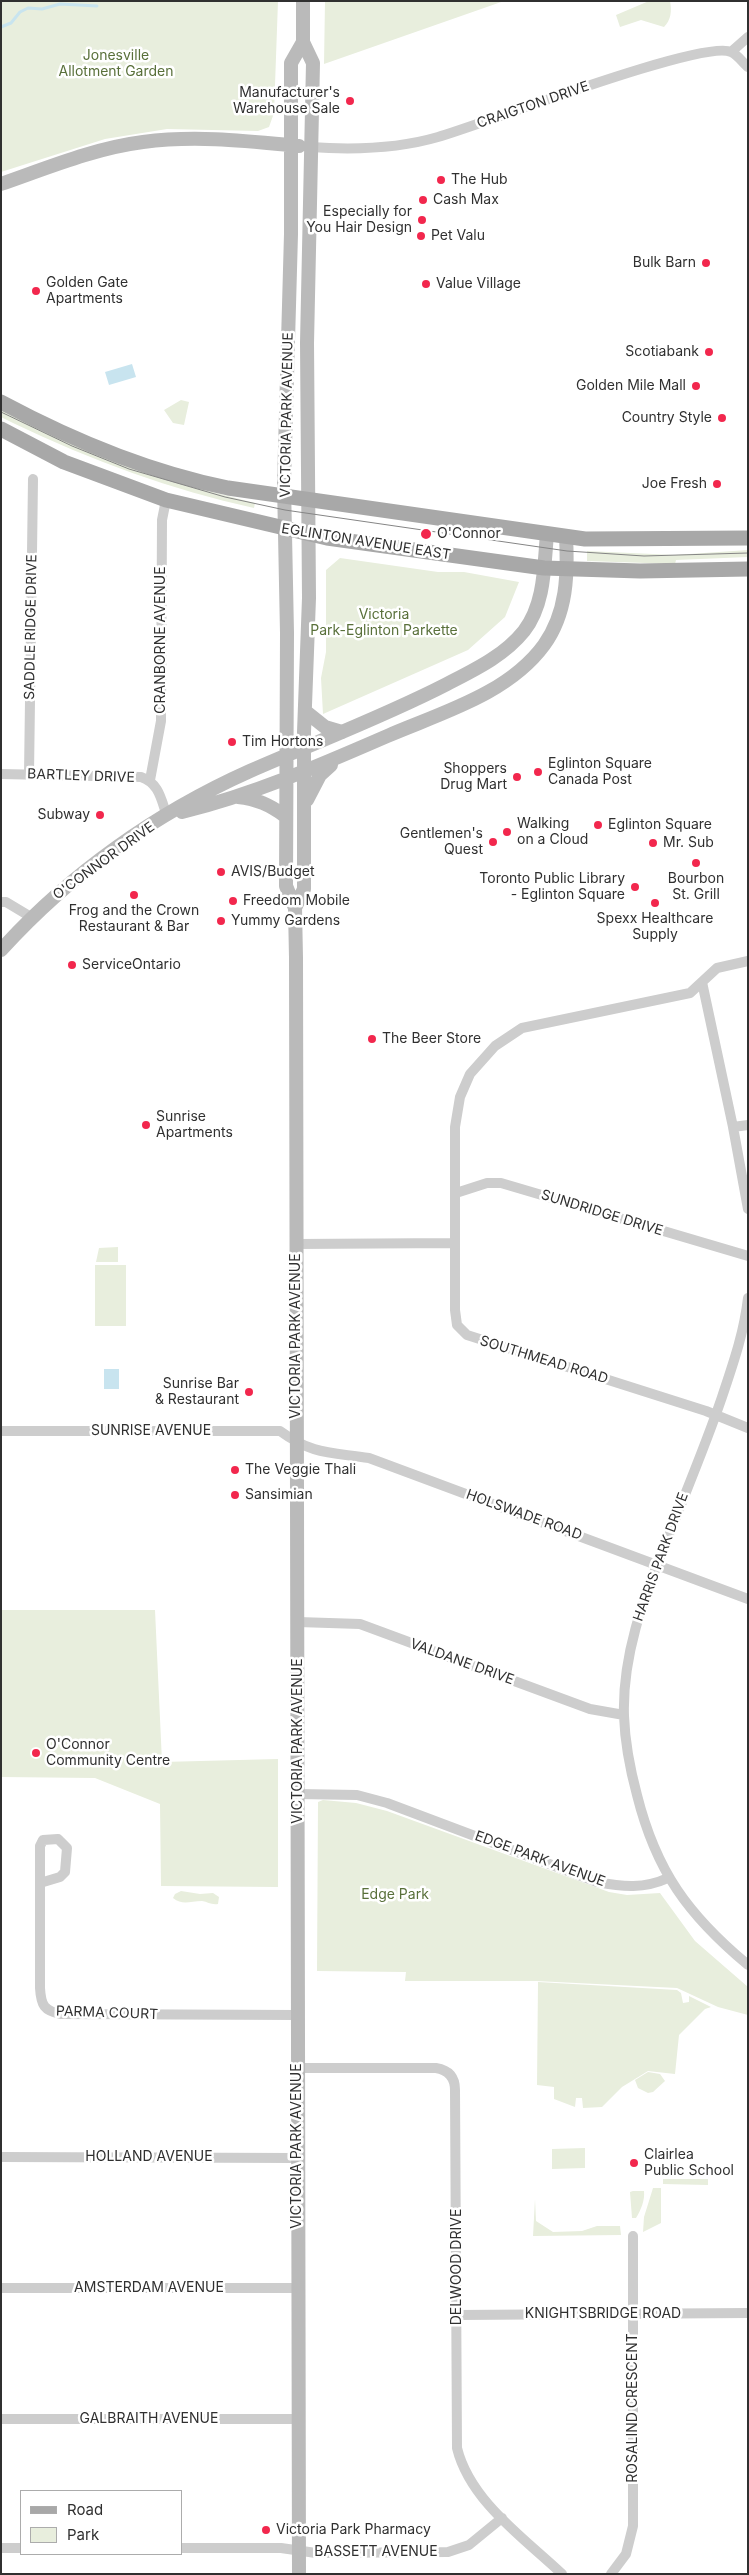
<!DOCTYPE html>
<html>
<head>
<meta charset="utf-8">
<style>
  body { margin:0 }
  #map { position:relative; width:749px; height:2575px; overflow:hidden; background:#fff; font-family:Inter,sans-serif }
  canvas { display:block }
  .frame { position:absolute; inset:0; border:2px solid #303030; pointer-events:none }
  .legend { position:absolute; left:20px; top:2490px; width:162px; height:65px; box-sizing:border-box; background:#fff; border:1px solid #acacac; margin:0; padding:6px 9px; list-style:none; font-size:15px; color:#303030 }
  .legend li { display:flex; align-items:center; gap:10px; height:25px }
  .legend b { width:25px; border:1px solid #acacac }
</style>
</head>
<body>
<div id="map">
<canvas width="749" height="2575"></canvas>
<div class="frame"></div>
<ul class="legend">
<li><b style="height:6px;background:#a8a8a8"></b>Road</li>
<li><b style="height:14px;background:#e8eedd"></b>Park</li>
</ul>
</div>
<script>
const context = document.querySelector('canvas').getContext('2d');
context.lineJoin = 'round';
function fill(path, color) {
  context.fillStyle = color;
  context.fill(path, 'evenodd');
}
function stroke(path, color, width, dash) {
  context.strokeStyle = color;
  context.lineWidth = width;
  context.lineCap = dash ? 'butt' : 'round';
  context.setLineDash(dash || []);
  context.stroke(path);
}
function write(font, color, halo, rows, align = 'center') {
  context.font = font + ' Inter,sans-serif';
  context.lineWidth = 5;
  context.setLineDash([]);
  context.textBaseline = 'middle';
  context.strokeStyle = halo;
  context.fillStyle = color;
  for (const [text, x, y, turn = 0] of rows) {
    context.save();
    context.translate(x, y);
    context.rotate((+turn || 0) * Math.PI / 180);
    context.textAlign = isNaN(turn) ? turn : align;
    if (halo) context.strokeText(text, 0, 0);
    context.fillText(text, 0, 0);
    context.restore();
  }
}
fill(new Path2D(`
  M 1,1 L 278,1 L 274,113 L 269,127 L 258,131 L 167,129 L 105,139 L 1,172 Z
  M 325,1 L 504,1 L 324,64 Z
  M 649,1 L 670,1 C 672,11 671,20 664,27 L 641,20 L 620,27 L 616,15 Z
  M 181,400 L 189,402 L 184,425 L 173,423 L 164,410 Z
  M 1,410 L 169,481 L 255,503 L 254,508 C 172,490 92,461 13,423 L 1,417 Z
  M 748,550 L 748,557 L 676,560 L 675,564 L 587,561 L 587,551 L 675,555 Z
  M 340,558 L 438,572 L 464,572 L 519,582 L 505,617 L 468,650 L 323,714 L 321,678 L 326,652 L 326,570 Z
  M 118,1247 L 118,1262 L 96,1262 L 99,1248 Z
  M 95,1265 L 126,1265 L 126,1326 L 95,1326 Z
  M 1,1610 L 155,1610 L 162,1762 L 278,1759 L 278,1887 L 161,1886 L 160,1804 L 95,1778 L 1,1777 Z
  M 323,1800 L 356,1803 L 387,1811 L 609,1892 L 627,1895 L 660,1893 L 695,1941 L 748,1987 L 748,2015 L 718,2007 L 677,1988 L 536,1981 L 405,1981 L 406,1972 L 317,1971 L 318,1802 Z
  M 181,1891 L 200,1894 L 213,1893 L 219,1897 L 218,1904 C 211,1905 208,1902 202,1901 C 190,1901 183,1906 173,1898 L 175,1894 Z
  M 538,1982 L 677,1990 L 681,1993 L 683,2003 L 689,2002 L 689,1996 L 711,2007 L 705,2009 L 679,2035 L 675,2074 L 648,2071 L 622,2087 L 602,2107 L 583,2108 L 582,2098 L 576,2098 L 575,2107 L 554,2099 L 554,2087 L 537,2085 Z
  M 648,2072 L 660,2074 L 665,2081 L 653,2092 L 648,2093 L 638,2088 L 635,2080 Z
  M 585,2148 L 585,2168 L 552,2169 L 552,2149 Z
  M 663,2179 L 708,2179 L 708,2185 L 663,2184 Z
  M 653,2188 L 661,2188 L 661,2223 L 643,2232 L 644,2217 Z
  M 633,2191 L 644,2191 C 645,2200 641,2210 636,2218 L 632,2218 L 630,2192 Z
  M 535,2199 L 536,2221 L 553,2232 L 582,2231 L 597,2226 L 620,2226 L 621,2235 L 533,2236 Z`), '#e8eedd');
fill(new Path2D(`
  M 132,364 L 136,377 L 109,385 L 105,372 Z
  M 104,1369 L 119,1369 L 119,1389 L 104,1389 Z`), '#c8e4ef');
stroke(new Path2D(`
  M 1,27 L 11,23 L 20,12 L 28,8 L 42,9 L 60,4 L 97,6`), '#c8e4ef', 3);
stroke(new Path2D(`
  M 731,52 L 748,37
  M 310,147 C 352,150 397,149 438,137 C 481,125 703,39 731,52 C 737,54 743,63 748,67
  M 1,774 L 141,777 C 159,783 161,799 167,816
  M 29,774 L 33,479
  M 150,780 L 161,721 L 162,520 L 166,500
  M 1,902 L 6,902 L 31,917
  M 748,961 L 717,968 L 690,993 L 522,1028 L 495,1046 L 470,1074 L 460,1097 L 455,1127 L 455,1310 L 457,1325 L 467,1335 L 706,1411 L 748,1428
  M 702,982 L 733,1127 L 748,1209
  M 733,1127 L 748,1125
  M 456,1193 L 487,1183 L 501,1183 L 748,1256
  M 296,1244 L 455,1243
  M 748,1298 C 744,1333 733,1364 722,1397 C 705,1447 684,1496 665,1545 C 643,1599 622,1657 624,1716 C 625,1743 630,1769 637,1795 C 656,1871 688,1915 748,1965
  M 1,1431 L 280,1431 C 313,1455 330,1452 369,1458 L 748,1599
  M 298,1622 L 360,1624 L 590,1709 L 624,1715
  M 298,1794 L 357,1795 L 387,1803 L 597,1882 C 623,1887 644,1889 668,1878
  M 40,1883 L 60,1877 L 65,1872 L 67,1848 L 58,1839 L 43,1840 L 40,1846 L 40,1988 C 41,2005 44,2011 61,2014 L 297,2015
  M 298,2068 L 436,2068 C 448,2070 455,2077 455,2090 L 457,2448 C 470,2501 524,2538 562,2574
  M 1,2157 L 296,2158
  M 1,2288 L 297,2288
  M 457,2315 L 748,2313
  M 1,2419 L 297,2419
  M 1,2548 L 21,2548
  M 181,2548 L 281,2548 L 316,2553 L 448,2552 L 469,2545 L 502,2518
  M 611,2574 L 626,2554 L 633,2526 L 633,2236`), '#cdcdcd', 10);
stroke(new Path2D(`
  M 1,184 C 47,168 95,148 143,142 C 196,135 247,141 299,146
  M 305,711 L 325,727 L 342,732
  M 238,797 C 257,799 270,805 285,816
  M 307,800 L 320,775 L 331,765
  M 182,812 C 255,794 323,764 392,734 C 444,712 509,693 544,645 C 567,613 568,575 566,536
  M 295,908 L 304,889 L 304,732 L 309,598 L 307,343 L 313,63 L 303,42 L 303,1
  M 1,950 C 70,874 156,813 250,771 C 316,742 383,717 447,684 C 474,670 504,656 524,631 C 545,604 544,566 547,534
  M 299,2574 L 296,958 L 295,908 L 286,886 L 287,633 L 284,484 L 291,234 L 291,63 L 303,42`), '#bababa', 14);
stroke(new Path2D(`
  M 1,402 C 72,440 149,472 228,488 L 585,539 L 748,538
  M 1,429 L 64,462 L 166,500 L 327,538 L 544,568 L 640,571 L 748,569`), '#a8a8a8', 15);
stroke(new Path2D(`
  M 1,412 L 72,446 L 129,469 L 225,497 L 285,510 L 567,551 L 644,556 L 748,553`), '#858585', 1);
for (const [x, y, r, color] of [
  [350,101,5,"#f2274d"],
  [441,180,5,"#f2274d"],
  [423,200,5,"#f2274d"],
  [422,220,5,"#f2274d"],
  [421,236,5,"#f2274d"],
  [706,263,5,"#f2274d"],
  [426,284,5,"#f2274d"],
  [36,291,5,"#f2274d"],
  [709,352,5,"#f2274d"],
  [696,386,5,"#f2274d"],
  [722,418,5,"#f2274d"],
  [717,484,5,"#f2274d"],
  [426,534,6,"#f2274d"],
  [232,742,5,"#f2274d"],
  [538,772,5,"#f2274d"],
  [517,777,5,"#f2274d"],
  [100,815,5,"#f2274d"],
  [598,825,5,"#f2274d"],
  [507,832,5,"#f2274d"],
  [493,842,5,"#f2274d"],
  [653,843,5,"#f2274d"],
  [696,863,5,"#f2274d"],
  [221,872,5,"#f2274d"],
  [635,887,5,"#f2274d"],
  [134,895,5,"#f2274d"],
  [233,901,5,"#f2274d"],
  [655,903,5,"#f2274d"],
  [221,921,5,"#f2274d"],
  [72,965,5,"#f2274d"],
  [372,1039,5,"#f2274d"],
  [146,1125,5,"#f2274d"],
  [249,1392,5,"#f2274d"],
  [235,1470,5,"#f2274d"],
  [235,1495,5,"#f2274d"],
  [36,1753,5,"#f2274d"],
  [634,2163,5,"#f2274d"],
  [266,2530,5,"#f2274d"]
]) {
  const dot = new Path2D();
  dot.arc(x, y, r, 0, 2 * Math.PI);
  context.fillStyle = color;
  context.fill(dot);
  stroke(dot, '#fff', 2);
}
write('14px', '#59703a', '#fff', [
  ["Jonesville",116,56],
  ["Allotment Garden",116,72],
  ["Victoria",384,615],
  ["Park-Eglinton Parkette",384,631],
  ["Edge Park",395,1895]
]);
write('14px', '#303030', '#fff', [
  ["Manufacturer's",340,93,"right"],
  ["Warehouse Sale",340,109,"right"],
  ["The Hub",451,180],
  ["Cash Max",433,200],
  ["Especially for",412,212,"right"],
  ["You Hair Design",412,228,"right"],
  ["Pet Valu",431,236],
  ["Bulk Barn",696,263,"right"],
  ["Golden Gate",46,283],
  ["Apartments",46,299],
  ["Value Village",436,284],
  ["Scotiabank",699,352,"right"],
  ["Golden Mile Mall",686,386,"right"],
  ["Country Style",712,418,"right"],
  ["Joe Fresh",707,484,"right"],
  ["O'Connor",437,534],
  ["Tim Hortons",242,742],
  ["Eglinton Square",548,764],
  ["Canada Post",548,780],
  ["Shoppers",507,769,"right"],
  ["Drug Mart",507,785,"right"],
  ["Subway",90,815,"right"],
  ["Walking",517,824],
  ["on a Cloud",517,840],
  ["Eglinton Square",608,825],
  ["Gentlemen's",483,834,"right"],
  ["Quest",483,850,"right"],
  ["Mr. Sub",663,843],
  ["AVIS/Budget",231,872],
  ["Toronto Public Library",625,879,"right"],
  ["- Eglinton Square",625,895,"right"],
  ["Bourbon",696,879,"center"],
  ["St. Grill",696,895,"center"],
  ["Freedom Mobile",243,901],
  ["Frog and the Crown",134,911,"center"],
  ["Restaurant & Bar",134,927,"center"],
  ["Spexx Healthcare",655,919,"center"],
  ["Supply",655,935,"center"],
  ["Yummy Gardens",231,921],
  ["ServiceOntario",82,965],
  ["The Beer Store",382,1039],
  ["Sunrise",156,1117],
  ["Apartments",156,1133],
  ["Sunrise Bar",239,1384,"right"],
  ["& Restaurant",239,1400,"right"],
  ["The Veggie Thali",245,1470],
  ["Sansimian",245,1495],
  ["O'Connor",46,1745],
  ["Community Centre",46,1761],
  ["Clairlea",644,2155],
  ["Public School",644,2171],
  ["Victoria Park Pharmacy",276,2530]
], 'left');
write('14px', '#303030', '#fff', [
  ["CRAIGTON DRIVE",533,105,-19],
  ["VICTORIA PARK AVENUE",287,415,-89],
  ["EGLINTON AVENUE EAST",366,542,9],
  ["SADDLE RIDGE DRIVE",31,627,-89],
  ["CRANBORNE AVENUE",161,640,-90],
  ["BARTLEY DRIVE",81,776,2],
  ["O'CONNOR DRIVE",104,861,-36],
  ["SUNDRIDGE DRIVE",602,1213,17],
  ["VICTORIA PARK AVENUE",296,1336,-90],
  ["SOUTHMEAD ROAD",544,1360,17],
  ["SUNRISE AVENUE",151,1431],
  ["HOLSWADE ROAD",524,1515,20],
  ["HARRIS PARK DRIVE",661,1557,-70],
  ["VALDANE DRIVE",462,1662,20],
  ["VICTORIA PARK AVENUE",298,1741,-90],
  ["EDGE PARK AVENUE",540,1859,20],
  ["PARMA COURT",107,2013,2],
  ["VICTORIA PARK AVENUE",297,2146,-90],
  ["HOLLAND AVENUE",149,2157],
  ["DELWOOD DRIVE",457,2267,-90],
  ["AMSTERDAM AVENUE",149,2288],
  ["KNIGHTSBRIDGE ROAD",603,2314],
  ["ROSALIND CRESCENT",633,2408,-90],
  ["GALBRAITH AVENUE",149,2419],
  ["BASSETT AVENUE",376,2552]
]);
</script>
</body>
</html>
